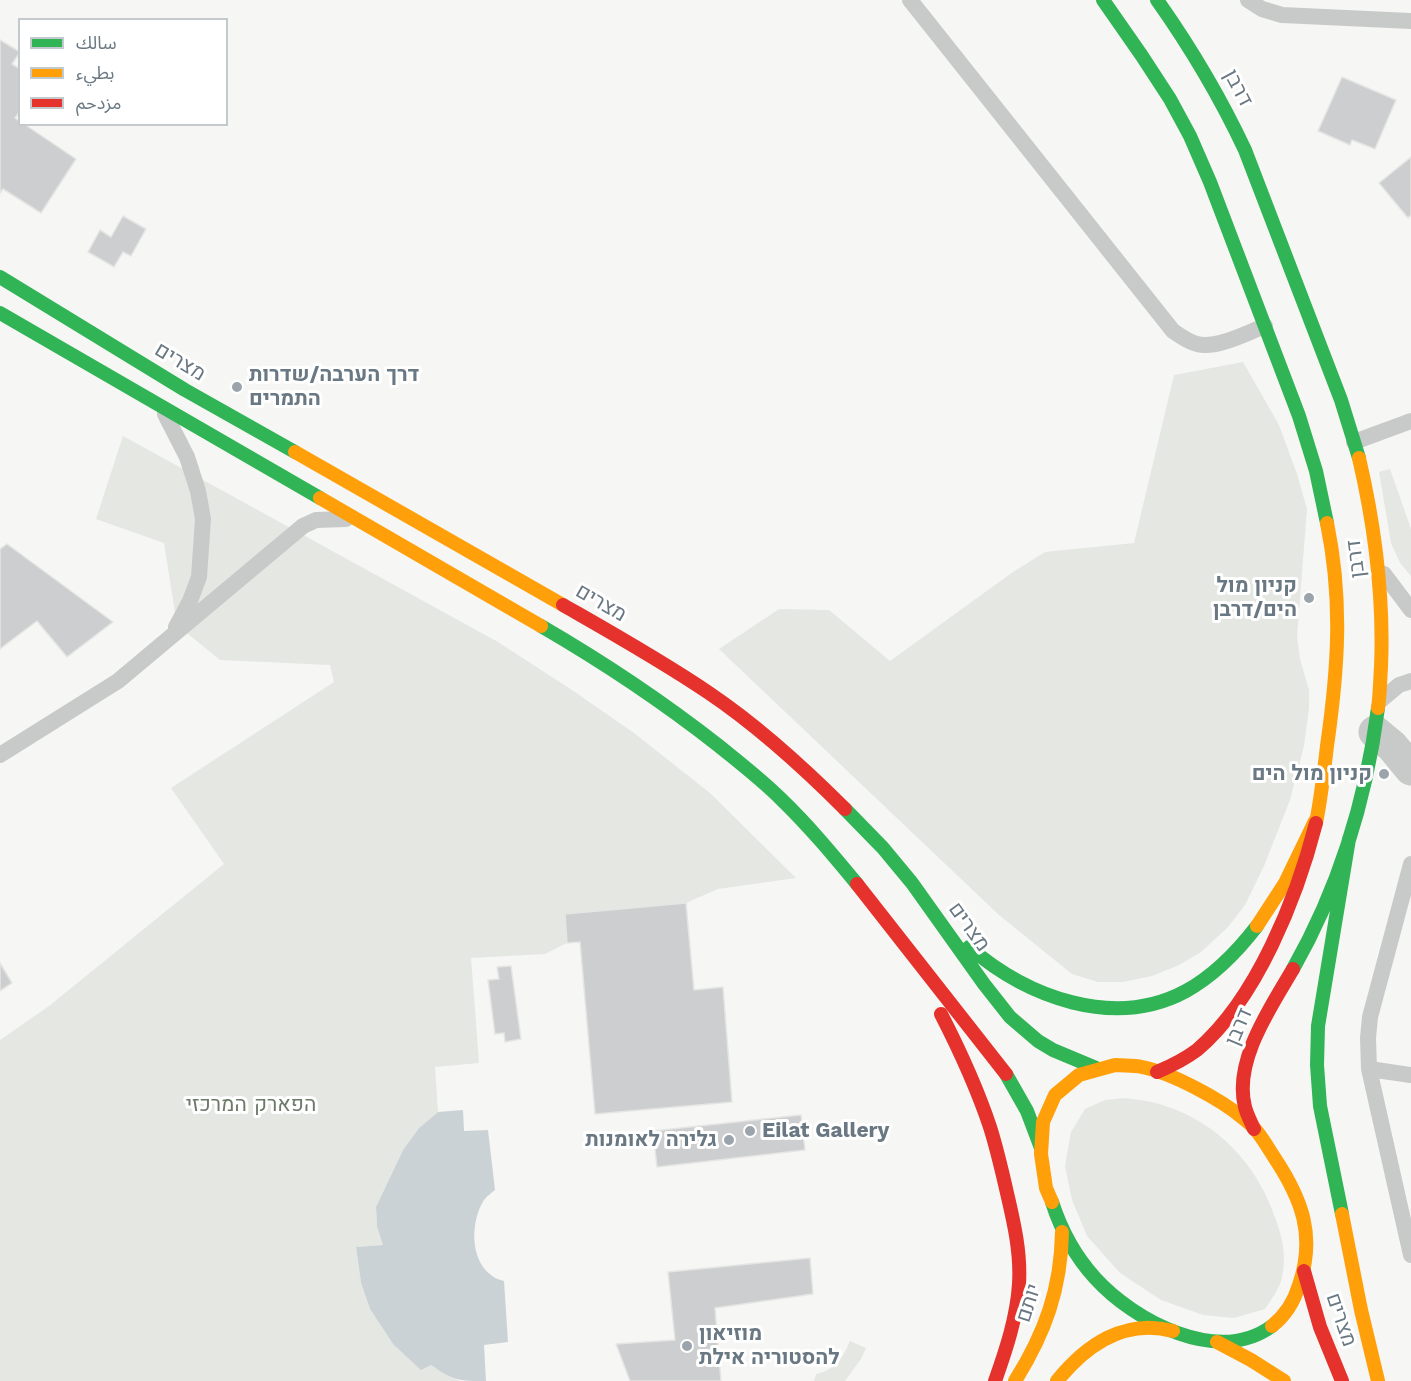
<!DOCTYPE html>
<html>
<head>
<meta charset="utf-8">
<style>
  body { margin:0 }
  #map { position:relative; width:1411px; height:1381px; overflow:hidden; background:#f6f6f5; font-family:"Work Sans","Noto Sans Arabic",sans-serif }
  canvas { display:block }
  .legend { position:absolute; left:18px; top:18px; width:210px; height:108px; box-sizing:border-box; background:#fff; border:2px solid #c3c9cd; margin:0; padding:8px 10px; list-style:none; font-size:18px; color:#697882 }
  .legend li { display:flex; align-items:center; gap:12px; height:30px }
  .legend b { width:30px; border:2px solid #c3c9cd }
</style>
</head>
<body>
<div id="map">
<canvas width="1411" height="1381"></canvas>
<ul class="legend">
<li><b style="height:8px;background:#30b455"></b>سالك</li>
<li><b style="height:8px;background:#ff9f0a"></b>بطيء</li>
<li><b style="height:8px;background:#e5322d"></b>مزدحم</li>
</ul>
</div>
<script>
const context = document.querySelector('canvas').getContext('2d');
context.lineJoin = 'round';
function fill(path, color) {
  context.fillStyle = color;
  context.fill(path, 'evenodd');
}
function stroke(path, color, width, dash) {
  context.strokeStyle = color;
  context.lineWidth = width;
  context.lineCap = dash ? 'butt' : 'round';
  context.setLineDash(dash || []);
  context.stroke(path);
}
function write(font, color, halo, rows, align = 'center') {
  context.font = font + ' "Work Sans",Heebo,sans-serif';
  context.lineWidth = 6;
  context.setLineDash([]);
  context.textBaseline = 'middle';
  context.strokeStyle = halo;
  context.fillStyle = color;
  for (const [text, x, y, turn = 0] of rows) {
    context.save();
    context.translate(x, y);
    context.rotate((+turn || 0) * Math.PI / 180);
    context.textAlign = isNaN(turn) ? turn : align;
    if (halo) context.strokeText(text, 0, 0);
    context.fillText(text, 0, 0);
    context.restore();
  }
}
fill(new Path2D(`
  M 1243,362 L 1279,425 L 1297,474 L 1307,509 L 1297,636 L 1300,659 L 1309,690 L 1309,708 L 1304,746 L 1290,800 L 1264,866 L 1245,905 L 1228,927 L 1201,952 L 1179,965 L 1152,976 L 1123,982 L 1098,982 L 1072,974 L 999,915 L 719,649 L 779,609 L 829,610 L 890,661 L 1013,572 L 1045,552 L 1134,543 L 1174,375 Z
  M 123,436 L 498,642 L 572,690 L 634,733 L 710,793 L 796,878 L 718,889 L 686,903 L 565,914 L 567,943 L 545,954 L 471,958 L 479,1063 L 435,1067 L 438,1112 L 419,1128 L 403,1150 L 376,1207 L 377,1227 L 383,1245 L 356,1247 L 361,1283 L 370,1309 L 393,1344 L 459,1381 L 0,1381 L 0,1040 L 49,1006 L 224,864 L 171,788 L 334,682 L 330,665 L 220,660 L 177,625 L 164,543 L 96,519 Z
  M 1390,469 L 1411,529 L 1411,576 L 1400,563 L 1391,543 L 1379,472 Z
  M 1125,1098 C 1139,1100 1152,1101 1165,1106 C 1217,1122 1257,1165 1274,1215 C 1282,1235 1287,1256 1282,1277 C 1280,1288 1271,1300 1265,1309 L 1234,1318 L 1203,1315 L 1161,1300 L 1120,1273 L 1087,1236 L 1072,1200 L 1065,1166 L 1071,1132 L 1085,1109 L 1105,1100 Z
  M 850,1341 L 866,1348 L 861,1359 L 845,1381 L 814,1381 L 816,1374 C 836,1369 842,1359 850,1341 Z`), '#e5e7e2');
fill(new Path2D(`
  M 463,1110 L 464,1131 L 488,1130 L 495,1190 C 491,1193 487,1196 484,1200 C 471,1220 469,1259 491,1275 C 494,1278 500,1280 504,1281 L 508,1342 L 484,1345 L 486,1381 C 459,1381 454,1381 431,1365 L 421,1370 L 393,1344 L 370,1309 L 361,1283 L 356,1247 L 383,1245 L 377,1227 L 376,1207 L 403,1150 L 419,1128 L 438,1112 Z`), '#cbd2d5');
const building = new Path2D(`
  M 0,40 L 20,52 L 12,64 L 20,69 L 20,111 L 15,118 L 20,122 L 20,124 L 24,124 L 76,159 L 41,213 L 3,189 L 0,193 Z
  M 1342,77 L 1396,100 L 1375,149 L 1352,140 L 1350,145 L 1318,131 Z
  M 1411,157 L 1411,215 L 1408,218 L 1379,183 Z
  M 123,216 L 146,229 L 131,256 L 123,252 L 114,267 L 88,252 L 100,230 L 111,237 Z
  M 7,544 L 113,622 L 67,657 L 37,621 L 0,649 L 0,549 Z
  M 686,903 L 694,990 L 723,987 L 732,1102 L 595,1114 L 580,942 L 567,943 L 565,914 Z
  M 0,963 L 12,983 L 0,991 Z
  M 511,966 L 521,1039 L 505,1042 L 504,1033 L 495,1034 L 488,980 L 499,979 L 497,967 Z
  M 801,1115 L 805,1150 L 657,1167 L 653,1131 Z
  M 810,1258 L 813,1294 L 715,1308 L 721,1381 L 630,1381 L 616,1344 L 675,1340 L 668,1272 Z`);
fill(building, '#cdcecf');
stroke(building, '#e5e5e4', 1.5);
stroke(new Path2D(`
  M 910,0 L 1173,331 C 1180,336 1188,342 1197,344 C 1217,349 1246,333 1265,326
  M 1248,0 L 1262,9 L 1282,15 L 1411,21
  M 165,414 L 187,457 L 198,491 L 203,519 L 199,577 L 190,601 L 176,627
  M 1354,442 L 1411,421
  M 1384,574 L 1411,610
  M 1380,701 L 1399,685 L 1411,681
  M 0,755 L 118,681 L 303,526 L 316,520 L 346,519
  M 1411,864 L 1370,1017 L 1368,1038 L 1369,1069 L 1411,1255
  M 1369,1069 L 1411,1075`), '#c8caca', 16);
stroke(new Path2D(`
  M 1375,732 L 1392,746 L 1411,769`), '#c8caca', 33);
stroke(new Path2D(`
  M 1103,0 L 1142,56 L 1170,99 L 1190,136 L 1210,182 L 1299,416 L 1316,471 L 1327,523
  M 1157,0 C 1191,48 1220,97 1245,150 L 1341,400 L 1359,458
  M 0,277 L 185,390 L 295,452
  M 0,313 L 320,498
  M 541,626 C 603,662 663,702 719,746 C 740,763 762,780 781,799 C 809,826 833,855 857,884
  M 845,809 L 883,848 L 912,883 L 984,984 L 1010,1017 L 1038,1041 L 1053,1050 L 1096,1068
  M 969,947 C 1027,997 1114,1030 1186,991 C 1215,975 1237,952 1257,926
  M 1293,969 C 1339,888 1366,800 1378,708
  M 1006,1074 L 1027,1111 L 1041,1148
  M 1052,1202 C 1061,1230 1075,1256 1095,1278 C 1134,1321 1218,1366 1272,1326
  M 1342,1214 L 1320,1106 L 1317,1065 L 1318,1026 L 1349,839`), '#30b455', 14);
stroke(new Path2D(`
  M 295,452 L 563,605
  M 1359,458 C 1375,527 1384,597 1381,667 C 1380,681 1380,695 1378,708
  M 320,498 L 541,626
  M 1316,823 C 1321,798 1324,772 1327,746 C 1338,669 1343,601 1327,523
  M 1257,926 L 1285,883 L 1315,821
  M 1115,1065 C 1124,1066 1133,1065 1142,1067 C 1172,1073 1220,1099 1243,1118 C 1257,1128 1265,1143 1274,1157 C 1302,1199 1316,1236 1299,1285 C 1294,1302 1286,1315 1272,1326
  M 1052,1202 L 1046,1188 L 1041,1154 L 1043,1122 L 1055,1095 L 1079,1075 L 1115,1065
  M 1342,1214 L 1361,1310 L 1378,1381
  M 1217,1342 L 1251,1360 L 1284,1381
  M 1015,1381 C 1045,1333 1061,1289 1062,1232
  M 1057,1381 C 1086,1345 1125,1318 1173,1331`), '#ff9f0a', 14);
stroke(new Path2D(`
  M 563,605 C 612,633 662,661 709,693 C 758,726 803,767 845,809
  M 857,884 L 1006,1074
  M 941,1014 C 960,1051 977,1088 990,1127 C 997,1149 1002,1171 1007,1193 C 1014,1223 1021,1253 1019,1284 C 1017,1317 1006,1350 995,1381
  M 1157,1072 C 1171,1066 1185,1059 1197,1050 C 1257,999 1297,897 1316,823
  M 1254,1129 C 1251,1122 1247,1115 1245,1107 C 1233,1061 1271,1007 1293,969
  M 1304,1271 L 1320,1327 L 1342,1381`), '#e5322d', 14);
for (const [x, y, r, color] of [
  [237,387,6,"#9aa4aa"],
  [1309,598,6,"#9aa4aa"],
  [1384,774,6,"#9aa4aa"],
  [750,1131,6,"#9aa4aa"],
  [729,1140,6,"#9aa4aa"],
  [687,1346,6,"#9aa4aa"]
]) {
  const dot = new Path2D();
  dot.arc(x, y, r, 0, 2 * Math.PI);
  context.fillStyle = color;
  context.fill(dot);
  stroke(dot, '#fff', 2);
}
write('21px', '#697882', '#fff', [
  ["דרבן",1238,88,62],
  ["מצרים",180,362,31],
  ["דרבן",1356,559,-97],
  ["מצרים",601,603,30],
  ["מצרים",969,927,54],
  ["דרבן",1239,1027,-67],
  ["יותם",1029,1303,-72],
  ["מצרים",1341,1320,71]
]);
write('bold 21px', '#697882', '#fff', [
  ["דרך הערבה/שדרות",249,375],
  ["התמרים",249,399],
  ["קניון מול",1297,586,"right"],
  ["הים/דרבן",1297,610,"right"],
  ["קניון מול הים",1372,774,"right"],
  ["Eilat Gallery",762,1131],
  ["גלירה לאומנות",717,1140,"right"],
  ["מוזיאון",699,1334],
  ["להסטוריה אילת",699,1358]
], 'left');
write('21px', '#6c7a67', '#fff', [
  ["הפארק המרכזי",251,1105]
]);
</script>
</body>
</html>
